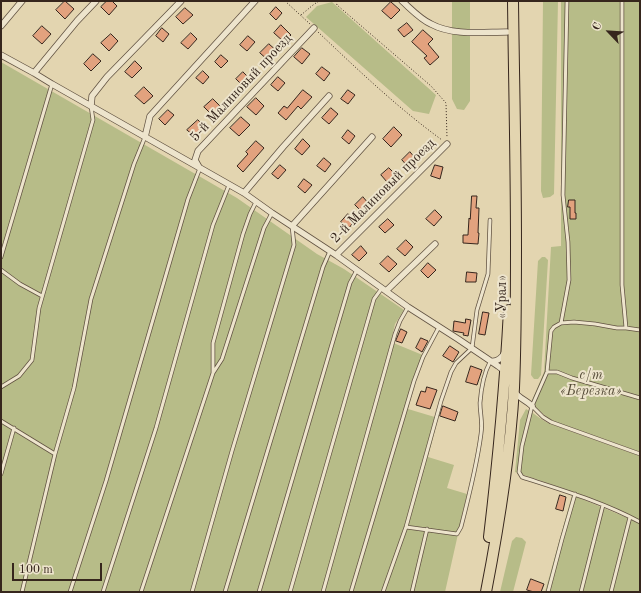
<!DOCTYPE html>
<html>
<head>
<meta charset="utf-8">
<style>
  body { margin:0 }
  #map { position:relative; width:641px; height:593px; overflow:hidden; background:#e3d5b0; font-family:"Old Standard TT",serif }
  canvas { display:block }
  .frame { position:absolute; inset:0; border:2px solid #36261d; pointer-events:none }
  .north { position:absolute; left:589px; top:12px; width:40px; height:40px; -webkit-text-stroke:3px #ede4cc; paint-order:stroke; rotate:295deg; font-size:11px; font-weight:700; line-height:16px; text-align:center; color:#36261d }
  .north::after { content:''; display:block; margin:auto; width:14px; height:18px; background:#36261d; clip-path:polygon(50% 0,100% 100%,50% 72%,0 100%) }
  .scale { position:absolute; left:12px; top:563px; width:90px; height:18px; box-sizing:border-box; border:2px solid #36261d; border-top:0; padding-left:5px; font-size:12px; line-height:14px; white-space:nowrap; color:#36261d; -webkit-text-stroke:3px #ede4cc; paint-order:stroke }
</style>
</head>
<body>
<div id="map">
<canvas width="641" height="593"></canvas>
<div class="frame"></div>
<div class="north">С</div>
<div class="scale">100 m</div>
</div>
<script>
const context = document.querySelector('canvas').getContext('2d');
context.lineJoin = 'round';
function fill(path, color) {
  context.fillStyle = color;
  context.fill(path, 'evenodd');
}
function stroke(path, color, width, dash) {
  context.strokeStyle = color;
  context.lineWidth = width;
  context.lineCap = dash ? 'butt' : 'round';
  context.setLineDash(dash || []);
  context.stroke(path);
}
function write(font, color, halo, rows, align = 'center') {
  context.font = font + ' "Old Standard TT",serif';
  context.lineWidth = 4;
  context.setLineDash([]);
  context.textBaseline = 'middle';
  context.strokeStyle = halo;
  context.fillStyle = color;
  for (const [text, x, y, turn = 0] of rows) {
    context.save();
    context.translate(x, y);
    context.rotate((+turn || 0) * Math.PI / 180);
    context.textAlign = isNaN(turn) ? turn : align;
    if (halo) context.strokeText(text, 0, 0);
    context.fillText(text, 0, 0);
    context.restore();
  }
}
fill(new Path2D(`
  M 452,1 L 470,1 L 470,101 L 464,110 L 457,109 L 452,99 Z
  M 543,1 L 558,1 L 554,194 L 550,197 L 543,198 L 541,191 Z
  M 561,1 L 640,1 L 640,452 L 550,420 L 531,403 L 544,372 L 551,247 L 561,246 Z
  M 332,2 L 436,95 L 429,114 L 413,111 L 306,17 L 317,6 Z
  M 1,62 L 237,198 L 317,254 L 344,269 L 404,310 L 395,324 L 391,342 L 425,356 L 415,382 L 408,409 L 438,418 L 428,457 L 454,465 L 447,488 L 467,494 L 445,592 L 1,592 Z
  M 542,257 L 545,257 L 548,260 L 541,375 L 538,379 L 534,379 L 531,375 L 538,261 Z
  M 526,409 C 534,413 540,419 548,423 L 640,456 L 640,520 L 576,493 L 515,472 L 520,420 Z
  M 572,495 L 640,523 L 640,592 L 545,592 Z
  M 516,537 L 522,538 L 526,542 L 513,592 L 500,592 L 512,541 Z`), '#b7bc88');
const building = new Path2D(`
  M 65,1 L 74,9 L 65,19 L 56,10 Z
  M 107,1 L 112,1 L 117,6 L 109,15 L 101,7 Z
  M 391,2 L 400,10 L 391,19 L 382,11 Z
  M 276,7 L 282,13 L 276,20 L 270,14 Z
  M 185,8 L 193,15 L 183,24 L 176,17 Z
  M 407,23 L 413,30 L 404,37 L 398,30 Z
  M 281,25 L 291,35 L 284,42 L 274,33 Z
  M 42,26 L 51,34 L 42,44 L 33,36 Z
  M 162,28 L 169,34 L 163,42 L 156,36 Z
  M 423,30 L 433,39 L 428,44 L 439,57 L 430,65 L 424,58 L 427,56 L 412,42 Z
  M 191,33 L 197,39 L 188,49 L 181,43 Z
  M 111,34 L 118,41 L 109,51 L 101,43 Z
  M 248,36 L 255,42 L 247,51 L 240,45 Z
  M 269,44 L 278,52 L 269,61 L 260,53 Z
  M 302,48 L 310,54 L 302,64 L 294,57 Z
  M 93,54 L 101,61 L 91,71 L 84,64 Z
  M 221,55 L 228,61 L 221,68 L 215,62 Z
  M 135,61 L 142,68 L 132,78 L 125,72 Z
  M 322,67 L 330,73 L 324,81 L 316,74 Z
  M 203,71 L 209,77 L 203,84 L 196,78 Z
  M 243,72 L 251,80 L 244,87 L 236,79 Z
  M 278,77 L 285,83 L 278,91 L 271,85 Z
  M 144,87 L 153,96 L 144,104 L 135,96 Z
  M 303,90 L 312,97 L 301,109 L 298,106 L 286,120 L 278,113 L 284,106 L 287,108 Z
  M 348,90 L 355,95 L 348,104 L 341,99 Z
  M 256,98 L 264,106 L 256,115 L 247,107 Z
  M 213,99 L 221,107 L 213,116 L 204,107 Z
  M 331,108 L 338,114 L 329,124 L 322,118 Z
  M 168,110 L 174,115 L 165,125 L 159,119 Z
  M 241,117 L 250,125 L 239,136 L 230,128 Z
  M 198,120 L 205,127 L 195,137 L 187,130 Z
  M 394,127 L 402,135 L 391,147 L 383,139 Z
  M 348,130 L 355,136 L 349,144 L 342,138 Z
  M 303,139 L 310,146 L 302,155 L 295,149 Z
  M 256,141 L 264,148 L 243,172 L 237,166 L 248,154 L 246,152 Z
  M 410,152 L 417,160 L 409,168 L 402,160 Z
  M 324,158 L 331,164 L 325,172 L 317,166 Z
  M 280,165 L 286,170 L 278,179 L 272,174 Z
  M 435,165 L 443,167 L 440,179 L 431,176 Z
  M 389,168 L 395,174 L 387,182 L 381,175 Z
  M 304,179 L 312,185 L 305,193 L 298,187 Z
  M 472,196 L 477,196 L 476,208 L 479,208 L 478,233 L 479,233 L 478,244 L 463,243 L 463,235 L 468,235 L 469,218 L 470,219 Z
  M 363,197 L 369,204 L 361,211 L 355,205 Z
  M 569,200 L 575,200 L 575,213 L 576,213 L 576,219 L 570,219 L 570,207 L 568,207 Z
  M 435,210 L 442,217 L 434,226 L 426,219 Z
  M 348,214 L 355,220 L 349,228 L 341,222 Z
  M 388,219 L 394,225 L 385,233 L 379,227 Z
  M 406,240 L 413,247 L 405,256 L 397,249 Z
  M 361,246 L 367,253 L 359,261 L 352,255 Z
  M 388,256 L 397,264 L 389,272 L 380,264 Z
  M 428,263 L 436,270 L 428,278 L 421,271 Z
  M 467,272 L 477,273 L 476,282 L 466,282 Z
  M 483,312 L 489,313 L 485,335 L 479,334 Z
  M 466,319 L 471,320 L 468,336 L 463,335 L 464,333 L 453,331 L 454,321 L 465,323 Z
  M 401,329 L 407,332 L 402,343 L 396,341 Z
  M 421,338 L 428,341 L 422,352 L 416,348 Z
  M 450,346 L 459,352 L 453,362 L 443,356 Z
  M 471,366 L 482,370 L 477,385 L 466,382 Z
  M 427,387 L 437,390 L 430,409 L 416,405 L 421,391 L 425,392 Z
  M 443,406 L 458,412 L 455,421 L 440,416 Z
  M 560,495 L 566,497 L 563,511 L 556,509 Z
  M 531,579 L 544,584 L 541,592 L 534,592 L 527,590 Z`);
fill(building, '#e2a27e');
stroke(building, '#36261d', 1);
const lane = new Path2D(`
  M 567,1 L 563,195 L 568,242 L 569,280 L 561,323 L 554,327 L 551,331 L 547,372 L 532,406 L 522,446 L 519,472 L 522,477 C 562,490 603,502 640,522
  M 622,1 L 622,285 L 626,328
  M 1,257 L 52,84
  M 1,270 L 20,284 L 42,296
  M 561,323 L 574,322 L 595,324 L 617,328 L 626,328 L 640,330
  M 547,372 L 557,372 L 572,378 L 640,398
  M 213,373 L 213,343 L 243,234 L 250,214 L 256,202
  M 1,387 L 19,376 L 32,360 L 39,308 L 93,120 L 91,106
  M 532,406 L 543,417 L 551,422 L 640,454
  M 1,421 L 55,454
  M 1,474 L 14,428
  M 406,527 L 457,534 L 461,527 C 469,496 477,465 481,434 C 483,422 480,414 480,403 C 481,390 484,373 490,362
  M 22,592 L 55,454 L 74,388 L 91,299 L 134,164 L 145,137
  M 70,592 L 106,481 L 188,199 L 200,168
  M 103,592 L 156,428 L 213,225 L 229,185
  M 141,592 L 213,373 L 222,359 L 264,228 L 272,213
  M 192,592 L 232,451 L 294,245 L 292,226
  M 225,592 L 323,267 L 330,251
  M 259,592 L 350,283 L 357,270
  M 290,592 L 374,299 L 382,288
  M 323,592 L 395,334 L 400,321 L 408,307
  M 351,592 L 414,381 L 423,357 L 439,327
  M 383,592 L 406,527 L 441,401 L 451,372 L 456,363 L 472,348 L 477,310 L 488,274 L 490,220
  M 412,592 L 427,529
  M 548,592 L 562,539 L 575,494
  M 581,592 L 603,505
  M 611,592 L 630,517`);
const street = new Path2D(`
  M 402,1 C 411,9 420,19 431,24 C 453,36 483,32 507,32
  M 1,26 L 22,1
  M 1,55 L 34,73 L 52,84 L 244,193 L 272,213 L 336,255 L 408,307 L 458,339 L 498,366 L 502,369 L 506,370
  M 34,73 L 77,21 L 96,1
  M 91,106 L 92,96 L 107,77 L 181,1
  M 145,137 L 150,116 L 255,1
  M 199,167 L 195,160 L 198,151 L 314,28
  M 244,193 L 283,147 L 329,96
  M 292,226 L 372,137
  M 336,255 L 447,144
  M 386,291 L 435,244
  M 491,361 C 498,362 502,358 505,352
  M 514,391 C 518,398 526,400 532,406`);
const highway = new Path2D(`
  M 489,537 C 498,461 505,386 509,310
  M 486,592 C 499,525 510,457 514,388 C 516,341 516,293 516,246 C 516,164 514,83 513,1`);
stroke(lane, '#615242', 4.5);
stroke(street, '#615242', 7);
stroke(highway, '#36261d', 12);
stroke(new Path2D(`
  M 285,1 L 310,24
  M 336,1 L 337,5 L 431,86 L 446,103 L 447,138
  M 301,15 L 313,5 L 319,1
  M 318,32 C 358,70 398,108 442,140`), '#36261d', 1, [1, 2]);
stroke(lane, '#ede4cc', 3);
stroke(street, '#ede4cc', 5.5);
stroke(highway, '#e3d5b0', 10);
write('14px', '#36261d', '#ede4cc', [
  ["5-й Малиновый проезд",241,88,-47],
  ["2-й Малиновый проезд",383,191,-45],
  ["«Урал»",502,297,-90]
]);
write('italic 14px', '#564c38', '#ede4cc', [
  ["с/т",591,375],
  ["«Березка»",591,391]
]);
</script>
</body>
</html>
